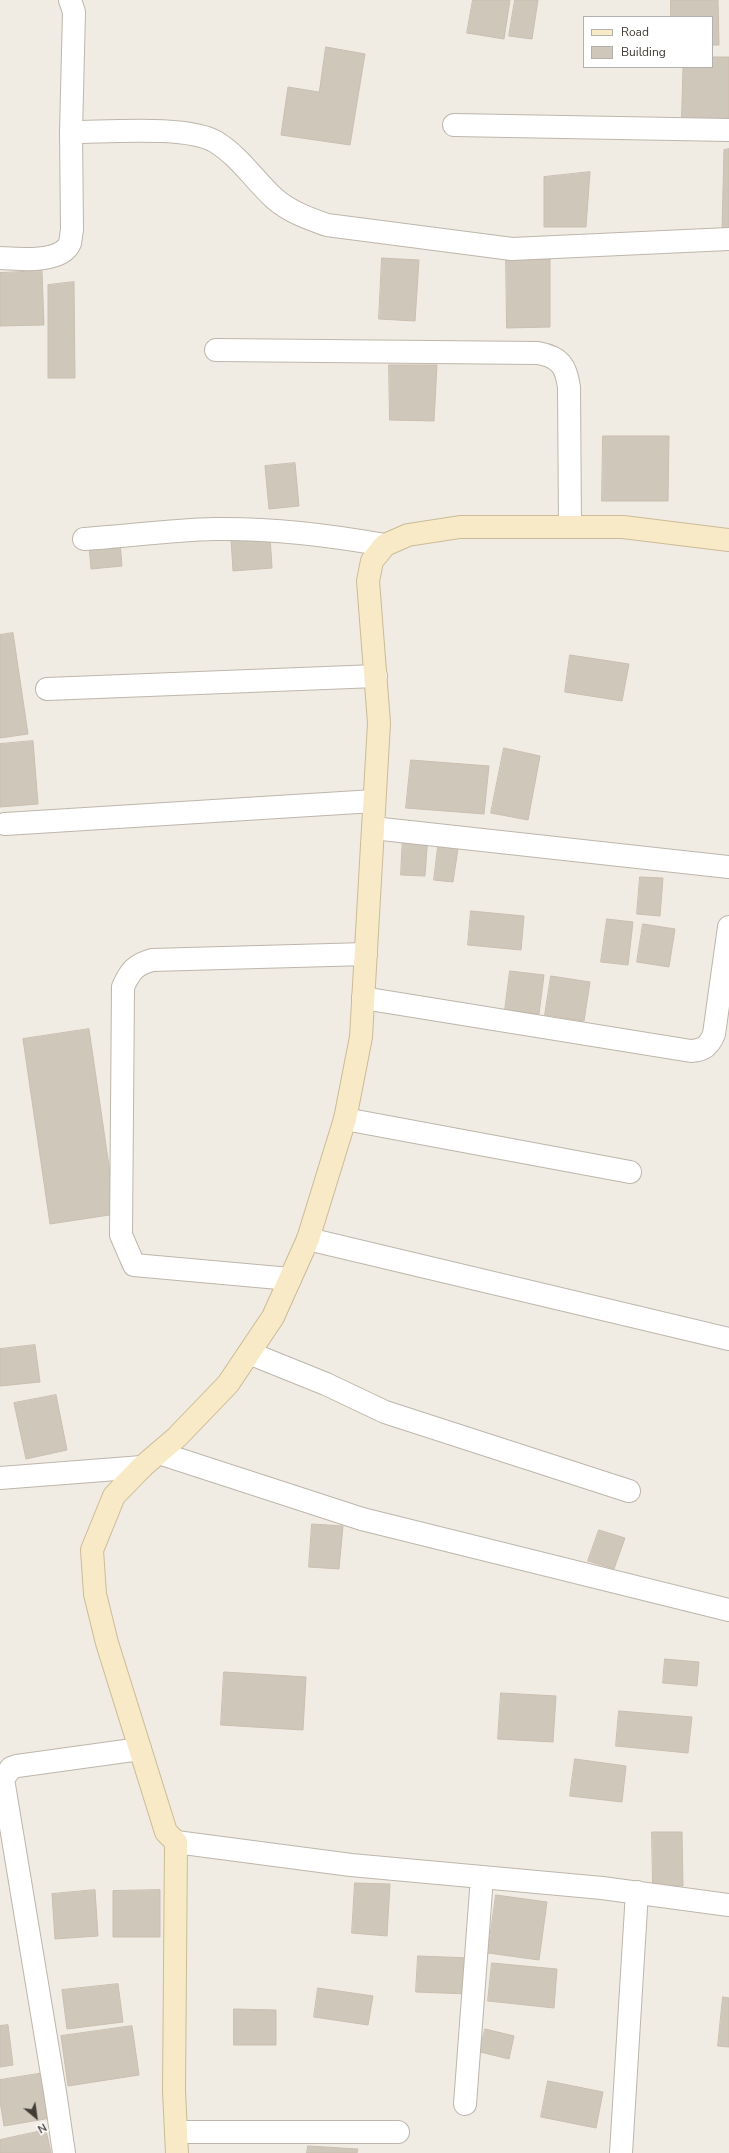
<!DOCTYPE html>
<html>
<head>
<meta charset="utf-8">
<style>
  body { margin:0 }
  #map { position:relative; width:729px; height:2153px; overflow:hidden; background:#f0ece4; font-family:"Nunito Sans",sans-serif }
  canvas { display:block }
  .legend { position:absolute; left:583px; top:16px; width:130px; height:52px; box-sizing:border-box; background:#fff; border:1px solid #b3b1ae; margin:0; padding:5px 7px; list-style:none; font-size:12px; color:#413c35 }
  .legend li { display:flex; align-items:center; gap:8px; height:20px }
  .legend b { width:20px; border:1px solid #b3b1ae }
  .north { position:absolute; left:16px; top:2097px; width:40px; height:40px; -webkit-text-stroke:3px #fff; paint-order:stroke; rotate:151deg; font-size:11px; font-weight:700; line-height:16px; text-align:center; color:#413c35 }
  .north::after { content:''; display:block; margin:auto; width:14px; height:18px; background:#413c35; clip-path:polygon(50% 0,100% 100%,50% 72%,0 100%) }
</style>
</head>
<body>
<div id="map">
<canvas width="729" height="2153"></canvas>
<ul class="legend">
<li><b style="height:5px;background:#f8eac6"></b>Road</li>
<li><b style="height:11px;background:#d0c7bb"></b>Building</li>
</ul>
<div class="north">N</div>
</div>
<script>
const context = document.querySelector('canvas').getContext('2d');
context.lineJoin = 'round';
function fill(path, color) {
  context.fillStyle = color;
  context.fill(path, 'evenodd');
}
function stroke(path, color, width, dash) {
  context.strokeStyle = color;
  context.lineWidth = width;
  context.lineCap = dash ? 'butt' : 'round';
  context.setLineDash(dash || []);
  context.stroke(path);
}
const building = new Path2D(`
  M 473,0 L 510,0 L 504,39 L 467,33 Z
  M 515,0 L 538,0 L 532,39 L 509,36 Z
  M 671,0 L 718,0 L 719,45 L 712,45 L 712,17 L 671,17 Z
  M 326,47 L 365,54 L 350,145 L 281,135 L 288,87 L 319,92 Z
  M 712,57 L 729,57 L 729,136 L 681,138 L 683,67 L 712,67 Z
  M 729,149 L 729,230 L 722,230 L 724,150 Z
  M 590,172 L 586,227 L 544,227 L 544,177 Z
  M 506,255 L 550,255 L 550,327 L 507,328 Z
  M 382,258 L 419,260 L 415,321 L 379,319 Z
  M 42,271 L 44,325 L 0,326 L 0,273 Z
  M 74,282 L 75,378 L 48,378 L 48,285 Z
  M 389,365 L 437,365 L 434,421 L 390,420 Z
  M 603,436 L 669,436 L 668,501 L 602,501 Z
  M 295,463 L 299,506 L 269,509 L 265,466 Z
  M 270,536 L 272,568 L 233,571 L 231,538 Z
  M 120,542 L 122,566 L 91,569 L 89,545 Z
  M 13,633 L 28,734 L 0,738 L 0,635 Z
  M 570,655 L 629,664 L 622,701 L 565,692 Z
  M 33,741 L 38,804 L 0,807 L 0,744 Z
  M 504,748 L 540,756 L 528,820 L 491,813 Z
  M 411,760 L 489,766 L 484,814 L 406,808 Z
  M 403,834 L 428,835 L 425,876 L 401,875 Z
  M 439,839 L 459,842 L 453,882 L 434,880 Z
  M 640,877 L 663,878 L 660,916 L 637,914 Z
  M 471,911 L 524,916 L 521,950 L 468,945 Z
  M 607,919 L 633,922 L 628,965 L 601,962 Z
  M 643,924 L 675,929 L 669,967 L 637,962 Z
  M 510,971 L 544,975 L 539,1014 L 505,1010 Z
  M 551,976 L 590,982 L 584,1021 L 545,1015 Z
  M 89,1029 L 116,1214 L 50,1224 L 23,1039 Z
  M 35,1345 L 40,1382 L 0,1386 L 0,1349 Z
  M 56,1395 L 67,1450 L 26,1459 L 14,1403 Z
  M 312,1524 L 343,1526 L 339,1569 L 309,1567 Z
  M 599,1530 L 625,1538 L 614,1569 L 588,1561 Z
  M 665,1659 L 699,1662 L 697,1686 L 663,1683 Z
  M 224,1672 L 306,1677 L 303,1730 L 221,1725 Z
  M 501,1693 L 556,1696 L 553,1742 L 498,1739 Z
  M 619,1711 L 692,1717 L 688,1753 L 616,1746 Z
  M 575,1759 L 626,1766 L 622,1802 L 570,1796 Z
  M 652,1832 L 682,1832 L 683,1886 L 653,1886 Z
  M 355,1883 L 390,1884 L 387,1936 L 352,1933 Z
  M 95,1890 L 98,1936 L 55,1939 L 52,1894 Z
  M 160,1890 L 160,1937 L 113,1937 L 113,1891 Z
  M 496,1895 L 547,1902 L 539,1960 L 488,1953 Z
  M 418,1956 L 471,1958 L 469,1994 L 416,1992 Z
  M 492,1963 L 557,1969 L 554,2008 L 488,2001 Z
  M 118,1984 L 123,2022 L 67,2029 L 62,1990 Z
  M 318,1988 L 373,1996 L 368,2025 L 314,2017 Z
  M 723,1997 L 729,1998 L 729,2047 L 718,2046 Z
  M 234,2009 L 276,2010 L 276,2045 L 234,2045 Z
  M 8,2025 L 13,2065 L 0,2067 L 0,2026 Z
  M 132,2026 L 139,2075 L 68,2086 L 61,2036 Z
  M 485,2029 L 514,2036 L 509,2059 L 480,2052 Z
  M 44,2073 L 51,2118 L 4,2126 L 0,2101 L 0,2080 Z
  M 548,2081 L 603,2092 L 596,2128 L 541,2117 Z
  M 46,2130 L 51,2153 L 0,2153 L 0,2140 Z
  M 308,2146 L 358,2149 L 357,2153 L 307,2153 Z`);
fill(building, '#d0c7bb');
stroke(building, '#cabeaf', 1);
const street = new Path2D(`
  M 70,0 L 74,12 L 71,132 C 107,132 188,125 216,142 C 240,157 255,181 275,199 C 290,212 310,219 327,225 L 512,249 L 729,239
  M 454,125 L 729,130
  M 0,258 C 18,259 61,264 70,243 C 71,239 71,234 72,230 L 71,132
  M 216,350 L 538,353 C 560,357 566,366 569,387 L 570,527
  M 84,539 C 128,536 172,530 215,529 C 273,528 329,535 385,545
  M 47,689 L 376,676
  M 5,824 L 374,801
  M 373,828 L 729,867
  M 363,998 L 691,1051 C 704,1050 709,1046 714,1034 L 729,927
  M 345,1119 L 630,1172
  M 308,1239 L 729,1339
  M 290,1279 L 134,1265 L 121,1235 L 123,987 C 130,971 135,965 152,960 L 366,954
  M 249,1353 L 326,1384 L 385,1412 L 629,1491
  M 159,1453 L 362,1519 L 729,1610
  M 0,1478 L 142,1467
  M 3,1779 L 55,2092 L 64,2153
  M 0,1783 L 11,1768 L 17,1766 L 140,1749
  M 176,1842 L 351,1865 L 602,1888 L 729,1905
  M 465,2104 L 482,1877
  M 176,2132 L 398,2132
  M 621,2153 L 637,1892`);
const secondary = new Path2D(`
  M 177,2153 L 174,2091 L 176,1842 L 166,1832 L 107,1643 L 95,1594 L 92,1550 L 114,1496 L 142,1467 L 177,1437 L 228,1384 L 273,1317 L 308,1239 L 345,1119 L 361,1037 L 379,723 L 368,581 L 372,561 L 385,545 L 408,535 L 460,527 L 623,527 L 729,540`);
stroke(street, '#bdb6ab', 24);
stroke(secondary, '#cbbb98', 24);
stroke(street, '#fff', 22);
stroke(secondary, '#f8eac6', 22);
</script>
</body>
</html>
